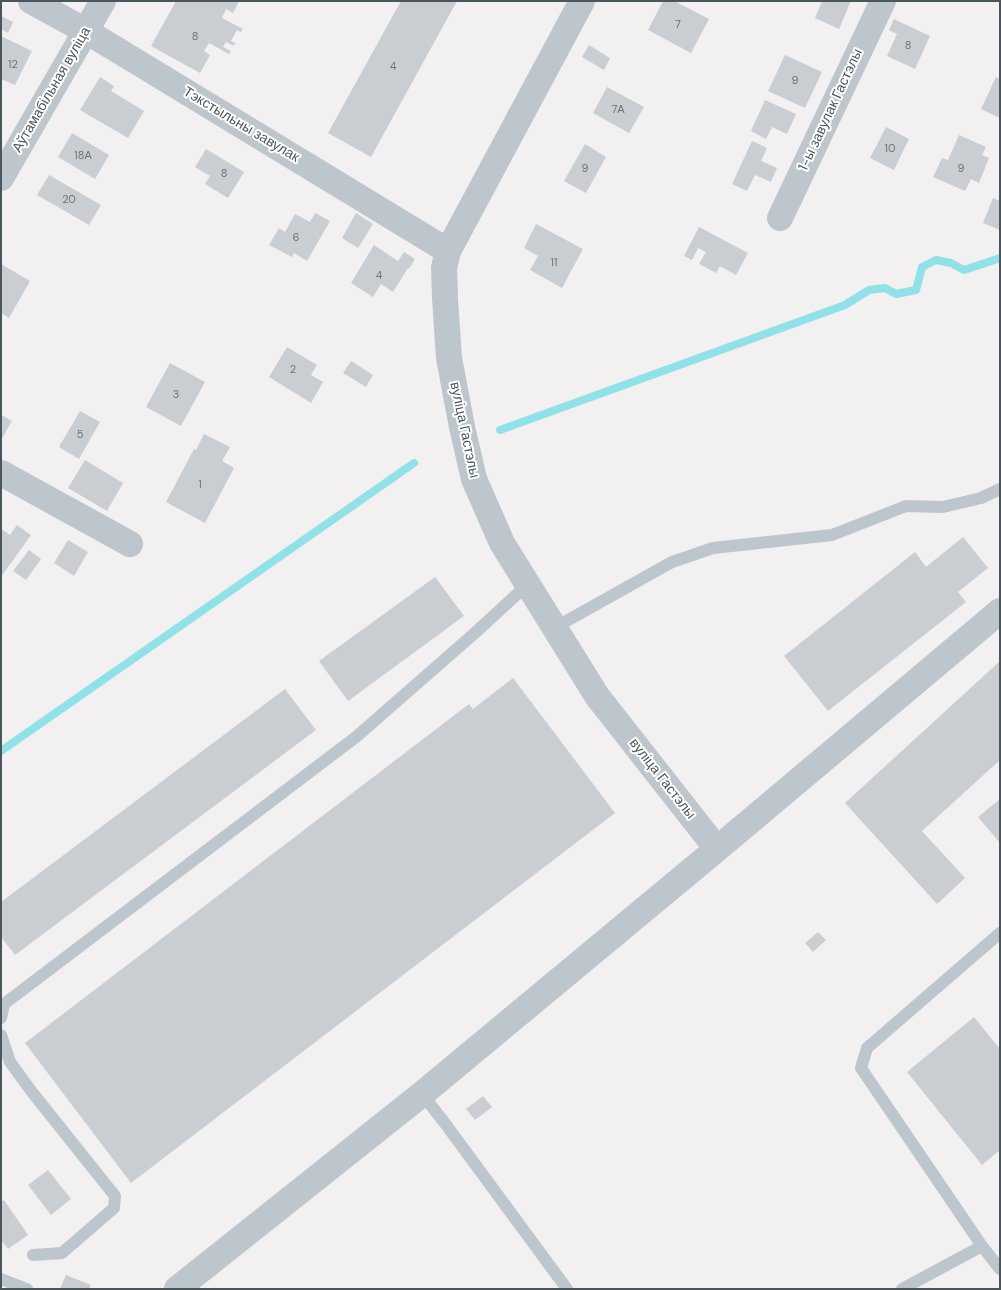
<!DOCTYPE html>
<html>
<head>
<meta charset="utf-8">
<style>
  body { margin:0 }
  #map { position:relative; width:1001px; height:1290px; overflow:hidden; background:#f2f0f0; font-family:"DM Sans",sans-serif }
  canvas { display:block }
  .frame { position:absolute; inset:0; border:2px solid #49565c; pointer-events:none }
</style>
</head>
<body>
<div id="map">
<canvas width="1001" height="1290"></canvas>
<div class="frame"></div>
</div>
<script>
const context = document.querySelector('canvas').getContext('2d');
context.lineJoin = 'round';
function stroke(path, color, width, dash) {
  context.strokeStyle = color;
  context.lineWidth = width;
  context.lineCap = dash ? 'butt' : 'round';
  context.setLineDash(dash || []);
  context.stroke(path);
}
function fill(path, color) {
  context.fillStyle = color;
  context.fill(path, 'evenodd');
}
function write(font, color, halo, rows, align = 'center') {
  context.font = font + ' "DM Sans",sans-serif';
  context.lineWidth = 4;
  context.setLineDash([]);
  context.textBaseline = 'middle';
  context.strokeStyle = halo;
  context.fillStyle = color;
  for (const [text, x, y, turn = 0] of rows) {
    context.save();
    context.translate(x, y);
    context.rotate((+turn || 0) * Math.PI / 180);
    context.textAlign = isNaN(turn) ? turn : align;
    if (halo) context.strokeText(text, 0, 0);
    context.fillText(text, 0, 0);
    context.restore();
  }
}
stroke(new Path2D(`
  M 500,430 L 845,305 L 869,290 L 885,288 L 896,294 L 916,290 L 922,267 L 936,260 L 951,263 L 964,270 L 1000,258
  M 1,751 L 414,463`), '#91e1e8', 8);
fill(new Path2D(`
  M 176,1 L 239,1 L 233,13 L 226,9 L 222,18 L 243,29 L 241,32 L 237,30 L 231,41 L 235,43 L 234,46 L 226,42 L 223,47 L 231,51 L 229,54 L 209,43 L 204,51 L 210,55 L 200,73 L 151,46 Z
  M 401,1 L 457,1 L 371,157 L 328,133 Z
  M 663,1 L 674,1 L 709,19 L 691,53 L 648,30 Z
  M 822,1 L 851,1 L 839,29 L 815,18 Z
  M 1,16 L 13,22 L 8,33 L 1,29 Z
  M 894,19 L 930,36 L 915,69 L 887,56 L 897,34 L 889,30 Z
  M 1,36 L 32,51 L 15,85 L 1,79 Z
  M 589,45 L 610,58 L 604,70 L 582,57 Z
  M 785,55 L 822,72 L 805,108 L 768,91 Z
  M 100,77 L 114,86 L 111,91 L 144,111 L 128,138 L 80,110 Z
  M 996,77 L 1000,79 L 1000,118 L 981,109 Z
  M 607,87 L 644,107 L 629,133 L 593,113 Z
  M 765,100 L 796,114 L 787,134 L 772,127 L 766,139 L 751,131 Z
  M 886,127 L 909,139 L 894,170 L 870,158 Z
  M 72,133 L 109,155 L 95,179 L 58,157 Z
  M 959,135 L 986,147 L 982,155 L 989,158 L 979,183 L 971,179 L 965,191 L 933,177 L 942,158 L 948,160 Z
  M 752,141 L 767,148 L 761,161 L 777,168 L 771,182 L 755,175 L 747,191 L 732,184 Z
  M 585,144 L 606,157 L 586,193 L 564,181 Z
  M 206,149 L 244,172 L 228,198 L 205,184 L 210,176 L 195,167 Z
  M 49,175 L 101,205 L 89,225 L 37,195 Z
  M 993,198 L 1000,201 L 1000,230 L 983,223 Z
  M 315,213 L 330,221 L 307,261 L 294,253 L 292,257 L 269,245 L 279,228 L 285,232 L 295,214 L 310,222 Z
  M 356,213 L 373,224 L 358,248 L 342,238 Z
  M 536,224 L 583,249 L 562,288 L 530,270 L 538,256 L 524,248 Z
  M 699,227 L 748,253 L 736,275 L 720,266 L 716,273 L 699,264 L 706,252 L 698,248 L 692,260 L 684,256 Z
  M 374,245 L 398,261 L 404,252 L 415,259 L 409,269 L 408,268 L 393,292 L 381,284 L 373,297 L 351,283 Z
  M 1,264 L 30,281 L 9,318 L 1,313 Z
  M 287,347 L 317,365 L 311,375 L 323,382 L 311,403 L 269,377 Z
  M 351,361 L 373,375 L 366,387 L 343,373 Z
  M 170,363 L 205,382 L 181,426 L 146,407 Z
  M 80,411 L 100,422 L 79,459 L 59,447 Z
  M 1,415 L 12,421 L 1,440 Z
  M 204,434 L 230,447 L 222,461 L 234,468 L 205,523 L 166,502 L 194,449 L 196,450 Z
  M 85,460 L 123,483 L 107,511 L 68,488 Z
  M 17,525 L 31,535 L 1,577 L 1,529 L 10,535 Z
  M 963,537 L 988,568 L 958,592 L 966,602 L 828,711 L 784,656 L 915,552 L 926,567 Z
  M 68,540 L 88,552 L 74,576 L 54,563 Z
  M 29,550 L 41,559 L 26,580 L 13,571 Z
  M 435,577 L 464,616 L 348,701 L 319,661 Z
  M 1000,661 L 1000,760 L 922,831 L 965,878 L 937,904 L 845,803 Z
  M 513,678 L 615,813 L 131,1183 L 25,1043 L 469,704 L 473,709 Z
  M 285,689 L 316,730 L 15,955 L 1,937 L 1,902 Z
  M 1000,799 L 1000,843 L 978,817 Z
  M 818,932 L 826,940 L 813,952 L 805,943 Z
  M 974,1017 L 1000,1049 L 1000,1150 L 982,1165 L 907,1072 Z
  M 483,1096 L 492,1107 L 475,1120 L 466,1109 Z
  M 48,1170 L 71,1199 L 51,1215 L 28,1185 Z
  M 4,1200 L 28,1235 L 8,1249 L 1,1240 L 1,1202 Z
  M 66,1275 L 91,1285 L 89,1289 L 60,1289 Z`), '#caced2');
stroke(new Path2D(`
  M 554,628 L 672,562 L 713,548 L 832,535 L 906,506 L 943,507 L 981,498 L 1000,489
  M 1000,933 L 867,1048 L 861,1068 L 982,1246 L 1000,1269
  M 1,1018 L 4,1004 L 356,737 L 476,632 L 527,585
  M 1,1035 L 10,1062 L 32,1092 L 115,1196 L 114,1208 L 62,1253 L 33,1255
  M 422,1094 L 444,1122 L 567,1289
  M 1,1279 L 27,1289
  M 902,1289 L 982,1246`), '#bcc6cc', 12);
stroke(new Path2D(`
  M 31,1 L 86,31 L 448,251
  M 582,1 L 448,251 L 444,268 L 445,298 L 449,358 L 462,427 L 474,479 L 502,543 L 597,696 L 717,849
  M 1,178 L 103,1
  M 780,218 L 883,1
  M 1,473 L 130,544
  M 177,1289 L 422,1094 L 717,849 L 1000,611`), '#bcc6cc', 26);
write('11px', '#69747a', null, [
  ["7",678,25],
  ["8",195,37],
  ["8",908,46],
  ["12",13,65],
  ["4",393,67],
  ["9",795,81],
  ["7А",618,110],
  ["10",890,149],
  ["18А",83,156],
  ["9",585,169],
  ["9",961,169],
  ["8",224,174],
  ["20",69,200],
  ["6",296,238],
  ["11",554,263],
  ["4",379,276],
  ["2",293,370],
  ["3",176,395],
  ["5",80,435],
  ["1",200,485]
]);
write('14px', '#49565c', '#fff', [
  ["Аўтамабільная вуліца",52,90,-60],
  ["1-ы завулак Гастэлы",831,110,-65],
  ["Тэкстыльны завулак",241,125,31],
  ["вуліца Гастэлы",464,430,78],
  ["вуліца Гастэлы",662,779,52]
]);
</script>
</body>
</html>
